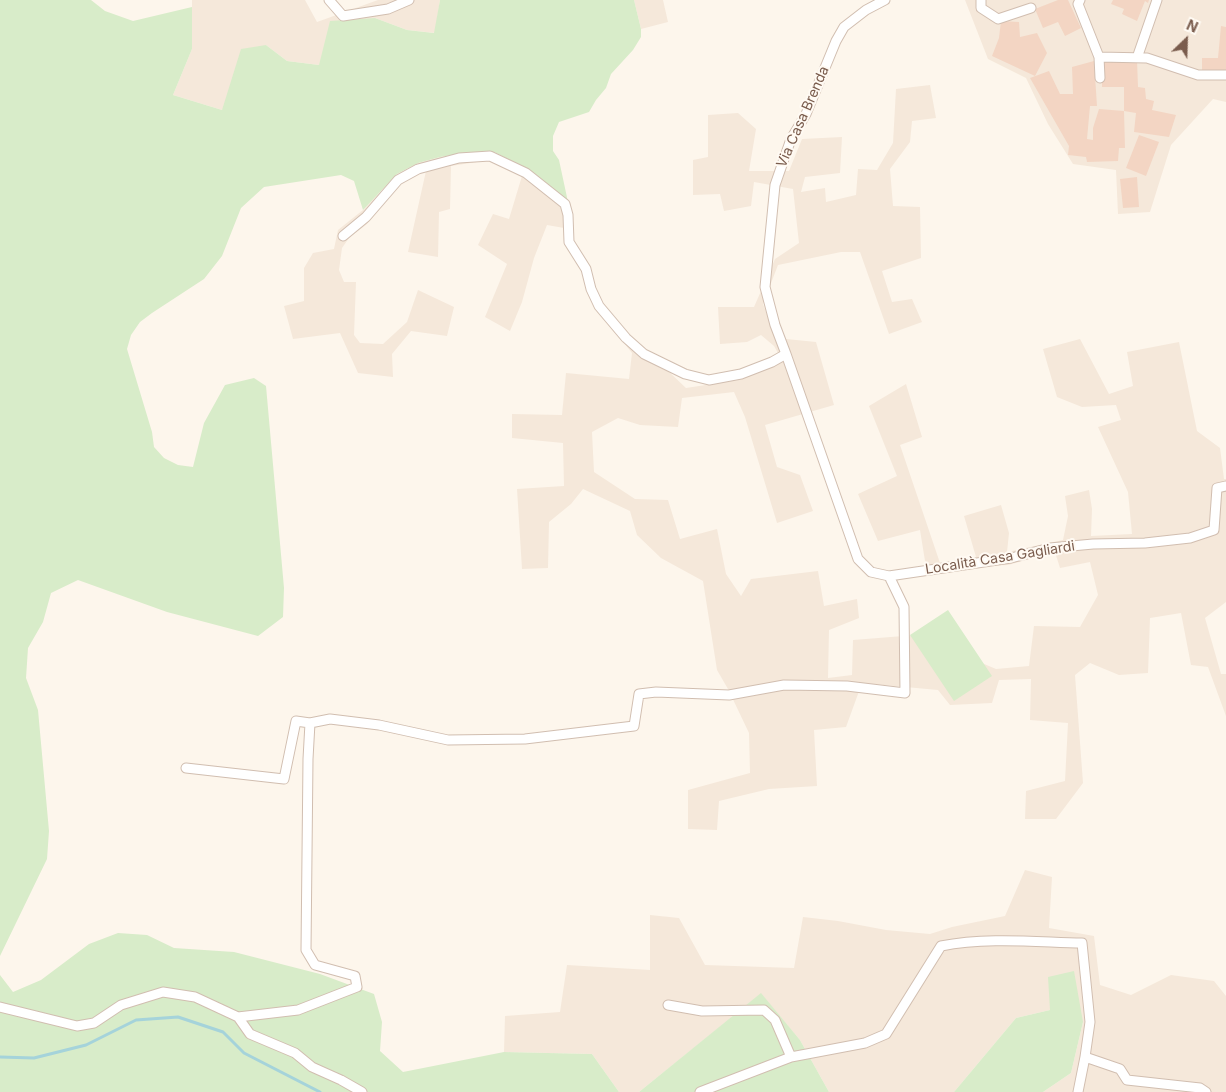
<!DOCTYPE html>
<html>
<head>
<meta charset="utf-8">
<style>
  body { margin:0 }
  #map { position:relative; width:1226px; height:1092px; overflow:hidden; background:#fdf6ec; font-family:Inter,sans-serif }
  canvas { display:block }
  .north { position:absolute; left:1161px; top:15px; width:50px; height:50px; -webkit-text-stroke:4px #fffaf3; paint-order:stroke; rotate:24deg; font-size:14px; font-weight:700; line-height:20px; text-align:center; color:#7a5c4d }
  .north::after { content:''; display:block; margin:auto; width:18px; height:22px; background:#7a5c4d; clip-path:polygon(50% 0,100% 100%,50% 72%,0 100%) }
</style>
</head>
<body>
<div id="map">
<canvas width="1226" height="1092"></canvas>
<div class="north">N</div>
</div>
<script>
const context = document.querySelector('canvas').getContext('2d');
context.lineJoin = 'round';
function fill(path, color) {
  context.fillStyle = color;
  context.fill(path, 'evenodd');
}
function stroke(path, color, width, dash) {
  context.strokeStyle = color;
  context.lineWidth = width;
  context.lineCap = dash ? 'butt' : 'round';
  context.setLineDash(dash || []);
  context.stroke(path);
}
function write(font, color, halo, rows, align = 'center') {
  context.font = font + ' Inter,sans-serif';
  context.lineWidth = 4;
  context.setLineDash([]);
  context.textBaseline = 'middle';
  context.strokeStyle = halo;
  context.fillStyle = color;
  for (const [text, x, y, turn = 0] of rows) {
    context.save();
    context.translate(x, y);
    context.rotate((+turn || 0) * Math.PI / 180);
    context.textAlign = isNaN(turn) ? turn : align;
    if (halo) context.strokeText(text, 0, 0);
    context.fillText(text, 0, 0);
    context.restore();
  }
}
fill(new Path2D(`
  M 192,0 L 305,0 L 317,22 L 378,0 L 440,0 L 435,33 L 407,30 L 375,18 L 319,65 L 287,61 L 266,45 L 222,110 L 173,95 L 192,49 Z
  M 634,0 L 663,0 L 668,22 L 641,29 Z
  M 965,0 L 1226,0 L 1226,102 L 1213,99 L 1171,145 L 1150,212 L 1118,214 L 1116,170 L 1073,164 L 1048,124 L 1026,78 L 988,59 Z
  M 930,85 L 936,118 L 912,121 L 910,142 L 890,169 L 893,206 L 920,207 L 921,258 L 882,271 L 892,302 L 912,299 L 922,322 L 889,334 L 860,252 L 841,252 L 778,265 L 763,304 L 776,338 L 816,342 L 834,405 L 765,425 L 777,467 L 800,475 L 813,511 L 777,523 L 745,417 L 734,392 L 682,398 L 678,427 L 640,425 L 618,418 L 592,432 L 594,472 L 635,499 L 668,500 L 680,539 L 717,529 L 726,574 L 741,596 L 751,579 L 818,571 L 824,606 L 857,599 L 859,618 L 829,630 L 828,678 L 852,675 L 853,640 L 916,635 L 996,669 L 1029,666 L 1034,626 L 1080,627 L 1098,595 L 1090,562 L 1060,568 L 1055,552 L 1008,565 L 981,566 L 940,572 L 925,561 L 920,530 L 878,541 L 858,494 L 897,476 L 869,406 L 906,384 L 922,437 L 900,445 L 940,563 L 976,557 L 964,516 L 1001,505 L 1009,533 L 1007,552 L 1063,540 L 1068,516 L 1065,496 L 1089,490 L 1092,509 L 1091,536 L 1132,534 L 1128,492 L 1098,427 L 1121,420 L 1116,405 L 1082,407 L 1057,397 L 1043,349 L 1080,339 L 1109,394 L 1133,386 L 1127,352 L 1179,342 L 1197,431 L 1220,448 L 1224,479 L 1226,479 L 1226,602 L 1205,618 L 1221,674 L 1226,674 L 1226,716 L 1208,667 L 1191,665 L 1181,613 L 1150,618 L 1148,673 L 1119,675 L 1090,663 L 1075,675 L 1083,783 L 1056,819 L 1025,819 L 1026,791 L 1065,781 L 1068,723 L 1030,720 L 1031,679 L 999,680 L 992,703 L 950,705 L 938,690 L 862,683 L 846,727 L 814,730 L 817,786 L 769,789 L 719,801 L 717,830 L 688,829 L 688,790 L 750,773 L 749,733 L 728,689 L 717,670 L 703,581 L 661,558 L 637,535 L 630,511 L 583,489 L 571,504 L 549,522 L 548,568 L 522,569 L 517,489 L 564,486 L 563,443 L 512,438 L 512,414 L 562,415 L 566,373 L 629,379 L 632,353 L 600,313 L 583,267 L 567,248 L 564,228 L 547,225 L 534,258 L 522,302 L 510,331 L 485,317 L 507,264 L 478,245 L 493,214 L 509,219 L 522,176 L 490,160 L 451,166 L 450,209 L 439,212 L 438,257 L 408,252 L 426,171 L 402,180 L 367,224 L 349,238 L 342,248 L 339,270 L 344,282 L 356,282 L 354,335 L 360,343 L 383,344 L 407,322 L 418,290 L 454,307 L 447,336 L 411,331 L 392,354 L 393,377 L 358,373 L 340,333 L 293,339 L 284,306 L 304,301 L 304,268 L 313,253 L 334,249 L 338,230 L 363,210 L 397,174 L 418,163 L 440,157 L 471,152 L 494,152 L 528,169 L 568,202 L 574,242 L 589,264 L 596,288 L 605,308 L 633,340 L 647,351 L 686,388 L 738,380 L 778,353 L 774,346 L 761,335 L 747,342 L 720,344 L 718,307 L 754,307 L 775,259 L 799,243 L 793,189 L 754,182 L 751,206 L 724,211 L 720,194 L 693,195 L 693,160 L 708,157 L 708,115 L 738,113 L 756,129 L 749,171 L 789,171 L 802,139 L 842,137 L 840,173 L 805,177 L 801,192 L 825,188 L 826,202 L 856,195 L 858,169 L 877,170 L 893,143 L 896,89 Z
  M 1025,870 L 1052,877 L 1049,928 L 1094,936 L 1100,985 L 1131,995 L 1171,975 L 1214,981 L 1226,996 L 1226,1092 L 1043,1092 L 1071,1073 L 1083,1022 L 1050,1010 L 1016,1018 L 954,1092 L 829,1092 L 800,1040 L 761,994 L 639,1092 L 619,1092 L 592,1054 L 504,1052 L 505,1016 L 560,1012 L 567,965 L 650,970 L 650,915 L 679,918 L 705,965 L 794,968 L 803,917 L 838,921 L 886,930 L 930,934 L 952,927 L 1005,916 Z`), '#f5e8da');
fill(new Path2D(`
  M 0,0 L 91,0 L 105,11 L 133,21 L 192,7 L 192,49 L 173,95 L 222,110 L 241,49 L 266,45 L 287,61 L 319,65 L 330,21 L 375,18 L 407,30 L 434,33 L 440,0 L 634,0 L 641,29 L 641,37 L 633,50 L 611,74 L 606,88 L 596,100 L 589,112 L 559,122 L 553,136 L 553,151 L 559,160 L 568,202 L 528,169 L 494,152 L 471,152 L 440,157 L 418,163 L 397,174 L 363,210 L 354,181 L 341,175 L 264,187 L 241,208 L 222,256 L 204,279 L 152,313 L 140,322 L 131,335 L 127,349 L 152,432 L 154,447 L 164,458 L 178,465 L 193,467 L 204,423 L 225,385 L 254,378 L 266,386 L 284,588 L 283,617 L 258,636 L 167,612 L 78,580 L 51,593 L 43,622 L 28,648 L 26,678 L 38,710 L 49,831 L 47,859 L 0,956 Z
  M 948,610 L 992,676 L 954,701 L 910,635 Z
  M 118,933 L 147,935 L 174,948 L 234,952 L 320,974 L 374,994 L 382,1022 L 380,1051 L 403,1072 L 504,1052 L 592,1054 L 619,1092 L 0,1092 L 0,975 L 13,992 L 41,980 L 89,944 Z
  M 1074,971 L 1083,1022 L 1071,1073 L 1043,1092 L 954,1092 L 1016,1018 L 1050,1010 L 1048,977 Z
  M 761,993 L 800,1040 L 829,1092 L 639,1092 Z`), '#d8ecc9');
stroke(new Path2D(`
  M 0,1057 L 34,1058 L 86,1045 L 136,1020 L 178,1017 L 223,1032 L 244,1053 L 320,1092`), '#a5d3da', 3);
fill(new Path2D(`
  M 1058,0 L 1068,0 L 1081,28 L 1065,36 L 1058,22 L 1043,28 L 1035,9 Z
  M 1113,0 L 1149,0 L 1148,3 L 1145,1 L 1137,21 L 1122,14 L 1124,9 L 1111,4 Z
  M 1001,21 L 1019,22 L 1020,37 L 1037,33 L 1047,53 L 1035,76 L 992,56 L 999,38 Z
  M 1221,26 L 1226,27 L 1226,71 L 1202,71 L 1202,58 L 1218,58 Z
  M 1137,60 L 1138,87 L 1145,88 L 1146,99 L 1154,101 L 1152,110 L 1176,115 L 1169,137 L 1134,132 L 1136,113 L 1124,111 L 1125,148 L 1119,148 L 1118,161 L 1087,162 L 1086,157 L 1068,155 L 1069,146 L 1030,78 L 1049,71 L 1060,94 L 1073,94 L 1072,67 L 1094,61 L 1097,106 L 1090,106 L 1087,139 L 1093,140 L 1093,128 L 1099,109 L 1124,111 L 1124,87 L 1102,87 L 1102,61 Z
  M 1139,135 L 1159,142 L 1146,176 L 1126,168 Z
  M 1137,177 L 1139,207 L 1123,208 L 1120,179 Z`), '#f3d5c3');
const minor = new Path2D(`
  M 329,0 L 343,16 L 388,9 L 409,0
  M 981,0 L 981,8 L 998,19 L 1031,8
  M 1080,0 L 1078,4 L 1099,57 L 1100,78
  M 1099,57 L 1147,58 L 1198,75 L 1226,75
  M 1137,58 L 1157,0
  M 343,236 L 366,217 L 398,180 L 418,169 L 459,158 L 490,156 L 526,173 L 565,204 L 568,215 L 569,242 L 586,269 L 591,289 L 599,306 L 626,338 L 644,354 L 685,374 L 709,380 L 741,374 L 772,362 L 786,354 L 775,325 L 765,287 L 775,185 L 791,139 L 806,114 L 836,41 L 844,27 L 866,10 L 885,0
  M 786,354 L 858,559 L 871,572 L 889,576 L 1011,558 L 1050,548 L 1093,544 L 1145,543 L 1190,538 L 1214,530 L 1217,488 L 1226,486
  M 310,723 L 330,719 L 379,725 L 448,740 L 525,739 L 634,726 L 639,694 L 656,692 L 729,695 L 784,685 L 847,686 L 905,693 L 904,607 L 889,576
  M 186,768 L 284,779 L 296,721 L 310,723 L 308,759 L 306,950 L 315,965 L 355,976 L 357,987 L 298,1010 L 238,1017 L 250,1034 L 295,1053 L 312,1067 L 341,1080 L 362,1092
  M 668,1005 L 702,1011 L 764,1010 L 775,1020 L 791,1057
  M 0,1007 L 77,1026 L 94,1023 L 121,1005 L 163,992 L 195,997 L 238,1017
  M 1085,1057 L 1120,1069 L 1127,1080 L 1200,1088 L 1206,1092
  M 700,1092 L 791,1057 L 865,1043 L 886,1034 L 941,946 C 987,937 1035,942 1082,943 L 1090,1022 L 1085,1057 L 1078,1092`);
stroke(minor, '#d1beb0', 11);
stroke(minor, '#fff', 9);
write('14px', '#7a5c4d', '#fffaf3', [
  ["Via Casa Brenda",803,117,-66],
  ["Località Casa Gagliardi",1000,558,-9]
]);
</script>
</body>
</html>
